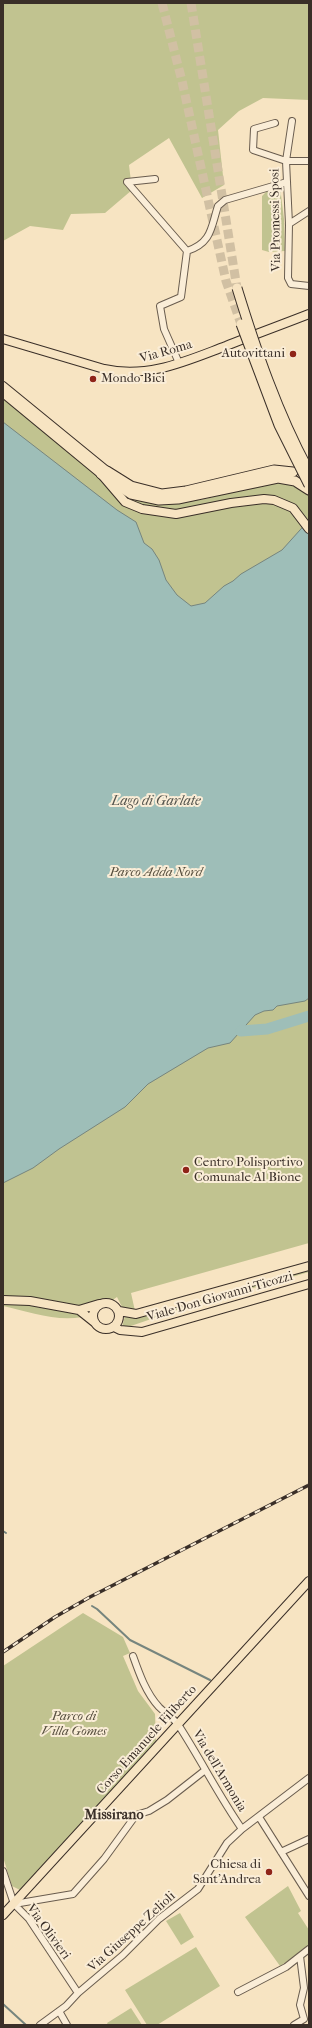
<!DOCTYPE html>
<html>
<head>
<meta charset="utf-8">
<style>
  body { margin:0 }
  #map { position:relative; width:312px; height:2028px; overflow:hidden; background:#f7e4c2; font-family:"IM FELL French Canon",serif }
  canvas { display:block }
  .frame { position:absolute; inset:0; border:4px solid #3a2f28; pointer-events:none }
</style>
</head>
<body>
<div id="map">
<canvas width="312" height="2028"></canvas>
<div class="frame"></div>
</div>
<script>
const context = document.querySelector('canvas').getContext('2d');
context.lineJoin = 'round';
function fill(path, color) {
  context.fillStyle = color;
  context.fill(path, 'evenodd');
}
function stroke(path, color, width, dash) {
  context.strokeStyle = color;
  context.lineWidth = width;
  context.lineCap = dash ? 'butt' : 'round';
  context.setLineDash(dash || []);
  context.stroke(path);
}
function write(font, color, halo, rows, align = 'center') {
  context.font = font + ' "IM FELL French Canon",serif';
  context.lineWidth = 4;
  context.setLineDash([]);
  context.textBaseline = 'middle';
  context.strokeStyle = halo;
  context.fillStyle = color;
  for (const [text, x, y, turn = 0] of rows) {
    context.save();
    context.translate(x, y);
    context.rotate((+turn || 0) * Math.PI / 180);
    context.textAlign = isNaN(turn) ? turn : align;
    if (halo) context.strokeText(text, 0, 0);
    context.fillText(text, 0, 0);
    context.restore();
  }
}
fill(new Path2D(`
  M 3,3 L 309,3 L 309,100 L 263,98 L 239,111 L 218,130 L 224,185 L 202,198 L 169,138 L 129,165 L 132,190 L 105,213 L 71,214 L 63,230 L 30,226 L 3,241 Z
  M 280,187 L 284,219 L 285,251 L 269,252 L 262,250 L 262,196 L 267,191 Z
  M 3,395 L 125,489 L 175,503 L 205,499 L 251,487 L 279,482 L 294,484 L 309,492 L 309,1243 L 131,1293 L 135,1311 L 122,1307 L 117,1297 C 109,1302 103,1309 94,1313 C 67,1326 31,1312 3,1306 Z
  M 309,1269 L 309,1272 L 183,1308 L 128,1327 L 122,1327 L 125,1316 Z
  M 83,1613 L 123,1637 L 130,1653 L 123,1656 L 138,1691 L 155,1714 L 156,1741 L 20,1890 L 12,1886 L 3,1857 L 3,1666 Z
  M 288,1886 L 301,1911 L 298,1913 L 309,1930 L 309,1947 L 280,1966 L 245,1917 Z
  M 180,1913 L 194,1937 L 181,1945 L 166,1921 Z
  M 196,1947 L 220,1986 L 157,2025 L 147,2025 L 125,1990 Z
  M 131,2008 L 142,2025 L 108,2025 L 107,2023 Z`), '#c1c390');
const water = new Path2D(`
  M 3,422 L 117,510 L 136,522 L 144,543 L 152,549 L 159,560 L 166,580 L 177,595 L 191,606 L 205,603 L 224,586 L 233,581 L 241,574 L 282,550 L 309,520 L 309,998 L 305,1001 L 277,1006 L 273,1010 L 264,1011 L 255,1015 L 230,1043 L 208,1048 L 148,1084 L 125,1107 L 59,1149 L 33,1168 L 3,1183 Z`);
fill(water, '#9ebeb8');
stroke(water, '#76857e', 1);
stroke(new Path2D(`
  M 3,1531 L 6,1533
  M 92,1606 L 97,1609 L 130,1640 L 210,1680
  M 3,2004 L 26,2025`), '#76857e', 2);
stroke(new Path2D(`
  M 241,1031 L 267,1029 L 309,1016`), '#9ebeb8', 11);
stroke(new Path2D(`
  M 162,3 L 182,81 L 226,281 L 241,324
  M 191,3 L 237,288`), '#d1c0a3', 9, [9, 4.5]);
const minor = new Path2D(`
  M 275,123 L 254,129 L 253,150 L 286,161 L 292,121
  M 309,161 L 286,161 L 289,224 L 288,278 L 291,284 L 309,286
  M 155,179 L 127,182 L 187,251 L 181,297 L 160,306 L 164,329 L 179,363
  M 289,224 L 309,211
  M 187,251 C 212,243 211,227 218,206 L 225,200 L 287,182
  M 133,1656 C 139,1673 146,1693 159,1707 C 166,1714 175,1719 179,1726 C 201,1760 219,1796 242,1829
  M 259,1817 L 309,1896
  M 281,1852 L 309,1839
  M 3,1871 L 14,1904 L 29,1919 L 78,1993
  M 14,1904 L 73,1894 L 104,1859 L 136,1815 L 149,1811 L 167,1800 L 204,1771
  M 238,1992 L 286,1967 L 300,1956
  M 59,2011 L 67,2025
  M 40,2025 L 66,2006 L 78,1993 L 123,1955 L 159,1919 L 198,1889 L 227,1843 L 242,1829 L 309,1778
  M 294,2025 L 304,2019 L 300,2005 L 304,1988 L 300,1956 L 309,1949`);
const major = new Path2D(`
  M 3,339 L 104,369 C 148,379 186,361 226,346 C 253,335 281,325 309,314
  M 3,386 L 107,471
  M 3,393 L 101,474 L 125,502 L 142,509 L 176,514 L 231,503 L 264,499 L 274,500 L 293,508 L 309,529
  M 3,1300 L 30,1301 L 79,1310
  M93 1316a13 13 0 1 1 26 0a13 13 0 1 1-26 0Z
  M 119,1311 L 136,1314 L 309,1266
  M 94,1322 L 79,1310 L 99,1304
  M 114,1327 L 120,1330 L 142,1332 L 309,1284
  M 3,1915 L 309,1581`);
const highway = new Path2D(`
  M 107,471 L 131,486 L 162,494 L 186,491 L 274,470 L 293,472
  M 101,474 L 131,494 L 159,500 L 178,499 L 278,478 L 295,481 L 309,490`);
stroke(minor, '#695c4e', 8);
stroke(major, '#3a2f28', 10);
stroke(highway, '#3a2f28', 11);
stroke(minor, '#faedd7', 6);
stroke(major, '#f7e4c2', 8);
stroke(highway, '#f7e4c2', 9);
const rail = new Path2D(`
  M 3,1652 L 55,1617 L 90,1597 L 309,1485`);
stroke(rail, '#3a2f28', 3.5);
stroke(rail, '#faedd7', 2, [6]);
const highwayBridge = new Path2D(`
  M 237,288 C 256,350 278,414 309,471
  M 241,324 L 279,425 L 309,485`);
stroke(highwayBridge, '#3a2f28', 11, []);
stroke(highwayBridge, '#f7e4c2', 9);
for (const [x, y, r, color] of [
  [293,354,4,"#8f2418"],
  [93,379,4,"#8f2418"],
  [186,1170,4,"#8f2418"],
  [269,1872,4,"#8f2418"]
]) {
  const dot = new Path2D();
  dot.arc(x, y, r, 0, 2 * Math.PI);
  context.fillStyle = color;
  context.fill(dot);
  stroke(dot, '#faedd7', 1.5);
}
write('13px', '#3a2f28', '#faedd7', [
  ["Via Promessi Sposi",276,220,-91],
  ["Via Roma",166,352,-16],
  ["Viale Don Giovanni Ticozzi",220,1297,-16],
  ["Corso Emanuele Filiberto",147,1740,-48],
  ["Via dell'Armonia",219,1771,59],
  ["Via Olivieri",48,1932,54],
  ["Via Giuseppe Zelioli",132,1932,-42]
]);
write('13px', '#3a2f28', '#faedd7', [
  ["Autovittani",285,354],
  ["Mondo Bici",101,379,"left"],
  ["Centro Polisportivo",194,1163,"left"],
  ["Comunale Al Bione",194,1178,"left"],
  ["Chiesa di",261,1865],
  ["Sant'Andrea",261,1880]
], 'right');
write('italic 13px', '#554d3d', '#faedd7', [
  ["Parco Adda Nord",156,873],
  ["Parco di",74,1717],
  ["Villa Gomes",74,1732]
]);
write('italic 14px', '#53534c', '#faedd7', [
  ["Lago di Garlate",156,802]
]);
write('bold 14px', '#3a2f28', '#faedd7', [
  ["Missirano",114,1816]
]);
</script>
</body>
</html>
